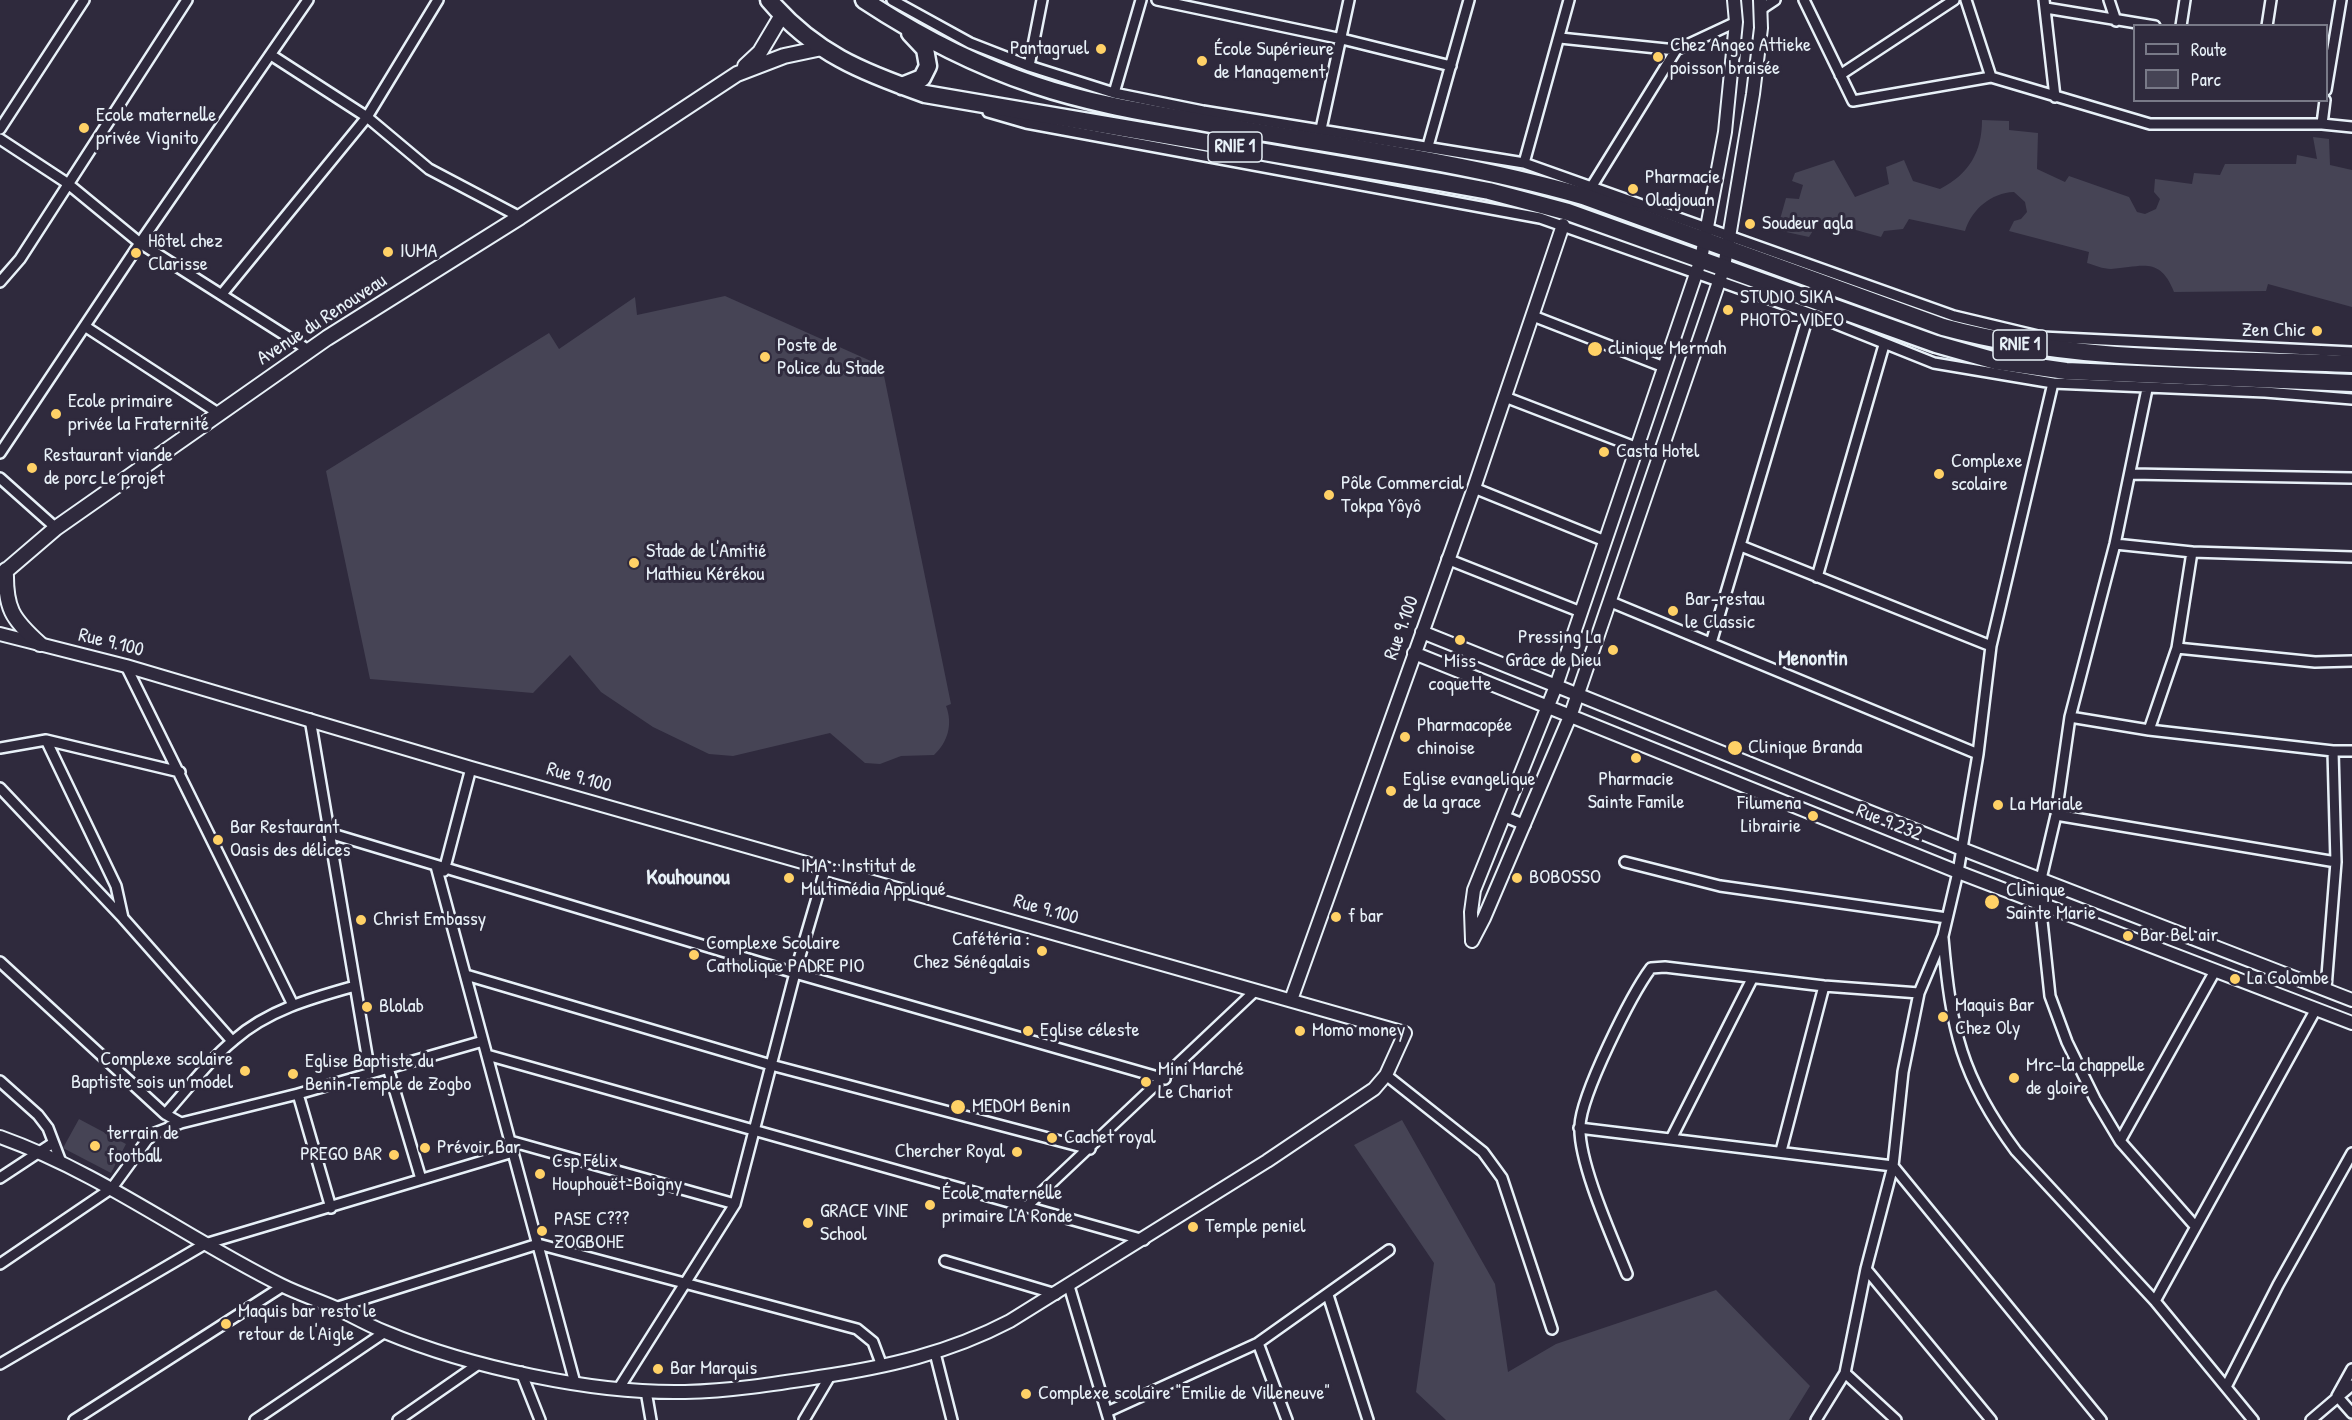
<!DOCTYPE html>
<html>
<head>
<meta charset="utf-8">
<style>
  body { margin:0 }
  #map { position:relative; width:2352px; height:1420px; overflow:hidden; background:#2f2a3d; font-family:"Patrick Hand",sans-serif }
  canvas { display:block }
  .legend { position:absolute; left:2133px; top:24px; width:195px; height:78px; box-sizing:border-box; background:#2f2a3d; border:2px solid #797a88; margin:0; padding:8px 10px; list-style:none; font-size:18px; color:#e8f1f8 }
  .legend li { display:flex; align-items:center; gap:12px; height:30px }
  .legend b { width:30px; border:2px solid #797a88 }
</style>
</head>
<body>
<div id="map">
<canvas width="2352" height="1420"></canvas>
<ul class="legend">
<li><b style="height:8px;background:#2f2a3d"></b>Route</li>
<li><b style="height:16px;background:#464455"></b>Parc</li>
</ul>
</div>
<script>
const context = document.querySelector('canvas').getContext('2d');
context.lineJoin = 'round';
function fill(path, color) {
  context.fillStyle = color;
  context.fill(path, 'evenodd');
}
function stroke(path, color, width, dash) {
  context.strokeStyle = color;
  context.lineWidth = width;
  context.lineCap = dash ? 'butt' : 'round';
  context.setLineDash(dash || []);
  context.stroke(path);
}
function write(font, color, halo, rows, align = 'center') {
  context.font = font + ' "Patrick Hand",sans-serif';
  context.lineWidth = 6;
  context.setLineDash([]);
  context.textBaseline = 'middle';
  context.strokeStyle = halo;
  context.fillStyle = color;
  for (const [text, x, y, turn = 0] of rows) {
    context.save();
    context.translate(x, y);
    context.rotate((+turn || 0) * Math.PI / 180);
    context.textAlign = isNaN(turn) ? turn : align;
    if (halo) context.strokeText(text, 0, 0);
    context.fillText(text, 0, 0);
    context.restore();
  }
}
fill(new Path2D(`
  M 1982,120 L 2009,121 L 2009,130 L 2038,133 L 2037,169 L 2065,182 L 2069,176 L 2129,197 L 2137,212 L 2145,214 L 2156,209 L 2160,199 L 2154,192 L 2155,179 L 2192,184 L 2194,173 L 2220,175 L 2225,164 L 2296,164 L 2297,155 L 2317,159 L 2313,137 L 2329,139 L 2330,165 L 2352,170 L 2352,307 L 2268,284 L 2266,291 L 2174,292 C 2160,256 2142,267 2111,269 C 2103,269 2094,265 2087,263 L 2089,252 L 2009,231 L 2014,221 L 2021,219 L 2027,212 L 2025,202 L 2014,192 C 1991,193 1972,209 1965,231 L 1909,219 L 1903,229 L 1884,231 L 1881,237 L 1820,220 L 1809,237 L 1777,230 L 1786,198 L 1799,199 L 1803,185 L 1792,181 L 1795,173 L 1834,160 L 1855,197 L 1889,184 L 1886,167 L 1904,160 L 1913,181 L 1940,189 C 1969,174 1982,152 1982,120 Z
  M 725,296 L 882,366 L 951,704 L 946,706 C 953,724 948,742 934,755 L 901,756 L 880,764 L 865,763 L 830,733 L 733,756 L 709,754 L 653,727 L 601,692 L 570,655 L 533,693 L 370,679 L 326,471 L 549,333 L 559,349 L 635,297 L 637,315 Z
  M 79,1119 L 126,1144 L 111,1173 L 63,1148 Z
  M 1402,1120 L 1495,1284 L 1508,1372 L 1556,1344 L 1716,1290 L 1810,1386 L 1789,1420 L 1446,1420 L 1416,1392 L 1434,1263 L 1354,1145 Z`), '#464455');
const minor = new Path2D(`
  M 892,0 L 970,43 L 1029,66 L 1114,93 L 1203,111 L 1524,163 L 1954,316 L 2042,337 L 2352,352
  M 1157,0 L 1342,39 L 1451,66
  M 1804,0 L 1853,101 L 1991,77 L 2150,124 L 2322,124 L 2352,127
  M 1966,0 L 1991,77
  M 2044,0 L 2055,97
  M 2109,0 L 2116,21
  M 2046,8 L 2155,26
  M 1760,10 L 1775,0
  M 2181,26 L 2185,0
  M 2267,26 L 2271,0
  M 1560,38 L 1676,50
  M 271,55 L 367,117 L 429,169 L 520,217
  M 1029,66 L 1042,0
  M 1840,75 L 1954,0
  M 2326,90 L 2341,0
  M 1114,93 L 1141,0
  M 988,112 L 1026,123 L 1540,218 L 1809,313 L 1934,363 L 2053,383 L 2265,392 L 2352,399
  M 2322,124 L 2325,100
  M 0,129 L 84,0
  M 1321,129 L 1349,0
  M 0,139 L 67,183 L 140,243 L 310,351
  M 1428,146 L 1469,0
  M 1524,163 L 1569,0
  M 1592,186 L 1676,50 L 1736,22
  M 0,282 L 20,259 L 187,0
  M 222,294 L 367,117 L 438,0
  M 1533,316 L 1664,367
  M 86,327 L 218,413
  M 2147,389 L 2115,544 L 2070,717 L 2056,815 L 2041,879 L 2040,902 L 2050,996 L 2067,1042 L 2095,1099 L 2120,1141 L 2195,1226
  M 1505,397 L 1635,447
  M 0,453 L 140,243 L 308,0
  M 2131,474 L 2352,478
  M 0,478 L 56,528
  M 1474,488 L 1605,541
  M 2115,544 L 2192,552 L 2352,557
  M 1741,546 L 1991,646
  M 1447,559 L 1581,612
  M 1817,577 L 1884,345
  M 1611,602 L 1978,754
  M 1711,643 L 1809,313
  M 2177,648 L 2315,662 L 2352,661
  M 126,666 L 293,1005
  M 2070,717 L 2149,730 L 2333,751 L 2352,751
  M 310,719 L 370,1073
  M 2149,730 L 2177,648 L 2192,552
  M 46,740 L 116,886 L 123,918
  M 0,748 L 46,740 L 180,772
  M 0,788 L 123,918 L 232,1041
  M 2056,815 L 2336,862
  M 1503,816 L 1525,825
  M 329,833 L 795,973 L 1165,1079
  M 1625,862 L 1720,886 L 1947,918
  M 436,866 L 575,1383
  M 444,871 L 471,768
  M 1943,938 C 1951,1029 1961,1077 2016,1151 L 2155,1301 L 2253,1420
  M 0,962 L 165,1114 L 181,1123
  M 466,975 L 771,1065 L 1090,1149
  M 2326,988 L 2336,862 L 2333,751
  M 487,1055 L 1144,1240
  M 388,1068 L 421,1179
  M 1386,1075 L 1483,1152 L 1502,1178 L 1552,1329
  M 0,1081 L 38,1115 L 48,1128 L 61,1162
  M 298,1094 L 331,1208
  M 165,1114 C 187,1090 208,1061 234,1040 C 268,1010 312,998 355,986
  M 1579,1128 L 1893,1166 L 2101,1420
  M 1671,1139 L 1752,979
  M 510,1141 L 735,1204
  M 2120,1141 L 2215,971
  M 1781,1151 L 1824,986
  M 0,1178 L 53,1143
  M 1026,1207 L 1255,991
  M 945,1261 L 1056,1294
  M 0,1264 L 112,1188 L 147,1140 L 155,1133 L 181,1123 L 298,1094 L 483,1041
  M 1866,1269 L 1991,1420
  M 1627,1274 C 1613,1239 1578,1162 1580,1126 C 1581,1095 1631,995 1651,968 L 1665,967 L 1824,986 L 1919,993
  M 1069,1286 L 1109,1420
  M 1328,1295 L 1368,1420
  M 2155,1301 L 2316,1009
  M 335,1308 L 538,1244 L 857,1329 L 873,1342 L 882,1366
  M 1258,1343 L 1287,1420
  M 935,1353 L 952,1420
  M 0,1364 L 205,1244 L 513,1152
  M 2352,1369 L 2337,1396 L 2352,1413
  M 521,1372 L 540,1420
  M 1845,1373 L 1896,1420
  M 2227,1385 L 2278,1285 L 2352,1153
  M 619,1388 L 735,1204 L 795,973 L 826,867
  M 646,1391 L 651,1420
  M 1107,1412 L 1258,1343 L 1389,1250
  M 74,1420 L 283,1286
  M 255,1420 L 385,1332
  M 398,1420 L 480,1363
  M 804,1420 L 830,1376
  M 1816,1420 L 1845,1373 L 1866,1269 L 1893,1166 L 1903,1072 L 1919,993 L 1943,936 L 1958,872 L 1978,754 L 1991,646 L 2053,383
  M 2311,1420 L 2352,1385`);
const tertiary = new Path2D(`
  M 1422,632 L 1962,849 L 2352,1000
  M 0,634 L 126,666 L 471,768 L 1405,1033 L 1386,1075 L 1374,1089 L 1267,1161 L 1010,1321 C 949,1353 887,1367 819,1377 C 775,1384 730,1391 685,1392 C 594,1394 469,1367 385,1332 C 368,1325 352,1316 336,1308 C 318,1300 299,1294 281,1285 C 186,1238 101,1173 0,1137
  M 1414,653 L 1958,872 L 2352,1023
  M 1472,940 L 1471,912 L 1474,890 L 1556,686 L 1701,259 L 1725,132 L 1736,22 L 1734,0
  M 1472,941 L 1484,918 L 1571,714 L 1724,267 L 1753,94 L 1761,28 L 1760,0
  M 1291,1000 L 1474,488 L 1563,225`);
const secondary = new Path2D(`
  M 745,66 L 760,52 L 782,15
  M 6,570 C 5,608 12,619 40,644
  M 0,576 L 56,528 L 327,338 L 520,217 L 737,74 L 784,56 L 822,48`);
const trunk = new Path2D(`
  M 769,0 C 814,53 862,72 925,94 L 1440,182 L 1489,191 L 1568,212 L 1936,344 L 1996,361 L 2066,371 L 2352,383
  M 864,0 C 917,35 975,65 1035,85 C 1094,105 1156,114 1217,125 C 1339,146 1463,162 1583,196 L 1943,327 C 2075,363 2216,358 2352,364
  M 902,86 L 922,78 L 928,66 L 925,49 L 910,33`);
stroke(minor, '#e8f1f8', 14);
stroke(tertiary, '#e8f1f8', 16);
stroke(secondary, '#e8f1f8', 18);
stroke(trunk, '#e8f1f8', 21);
stroke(minor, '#2f2a3d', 9);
stroke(tertiary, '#2f2a3d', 12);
stroke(secondary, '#2f2a3d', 14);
stroke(trunk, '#2f2a3d', 16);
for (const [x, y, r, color] of [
  [1101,49,6,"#ffd166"],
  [1658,57,6,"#ffd166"],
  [1202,61,6,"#ffd166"],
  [84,128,6,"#ffd166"],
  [1633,189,6,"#ffd166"],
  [1750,224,6,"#ffd166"],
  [388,252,6,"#ffd166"],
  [136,253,6,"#ffd166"],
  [1728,310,6,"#ffd166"],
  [2317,331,6,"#ffd166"],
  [1595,349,8,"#ffd166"],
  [765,357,6,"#ffd166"],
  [56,414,6,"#ffd166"],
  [1604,452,6,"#ffd166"],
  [32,468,6,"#ffd166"],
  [1939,474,6,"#ffd166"],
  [1329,495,6,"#ffd166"],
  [634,563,6,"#ffd166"],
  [1673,611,6,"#ffd166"],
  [1460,640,6,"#ffd166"],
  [1613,650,6,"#ffd166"],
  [1405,737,6,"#ffd166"],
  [1735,748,8,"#ffd166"],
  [1636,758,6,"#ffd166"],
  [1391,791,6,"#ffd166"],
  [1998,805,6,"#ffd166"],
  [1813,816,6,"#ffd166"],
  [218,840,6,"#ffd166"],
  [789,878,6,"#ffd166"],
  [1517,878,6,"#ffd166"],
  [1992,902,8,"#ffd166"],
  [1336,917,6,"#ffd166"],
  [361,920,6,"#ffd166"],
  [2128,936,6,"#ffd166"],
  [1042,951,6,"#ffd166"],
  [694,955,6,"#ffd166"],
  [2235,979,6,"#ffd166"],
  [367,1007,6,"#ffd166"],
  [1943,1017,6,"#ffd166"],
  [1028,1031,6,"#ffd166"],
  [1300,1031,6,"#ffd166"],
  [245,1071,6,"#ffd166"],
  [293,1074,6,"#ffd166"],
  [2014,1078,6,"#ffd166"],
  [1146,1082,6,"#ffd166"],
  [958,1107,8,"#ffd166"],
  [1052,1138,6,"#ffd166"],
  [95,1146,6,"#ffd166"],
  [425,1148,6,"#ffd166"],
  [1017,1152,6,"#ffd166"],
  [394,1155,6,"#ffd166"],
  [540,1174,6,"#ffd166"],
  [930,1205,6,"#ffd166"],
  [808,1223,6,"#ffd166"],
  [1193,1227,6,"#ffd166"],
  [542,1231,6,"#ffd166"],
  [226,1324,6,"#ffd166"],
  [658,1369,6,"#ffd166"],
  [1026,1394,6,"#ffd166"]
]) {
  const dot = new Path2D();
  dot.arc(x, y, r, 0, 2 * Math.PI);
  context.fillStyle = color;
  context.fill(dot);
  stroke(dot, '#2f2a3d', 2);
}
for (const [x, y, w] of [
  [1235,147,54],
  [2020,345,54]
]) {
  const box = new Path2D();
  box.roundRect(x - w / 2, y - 15, w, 30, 4.5);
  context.fillStyle = '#2f2a3d';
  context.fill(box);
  stroke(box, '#e8f1f8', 1.5);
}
write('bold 18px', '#e8f1f8', null, [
  ["RNIE 1",1235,147],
  ["RNIE 1",2020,345]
]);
write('20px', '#e8f1f8', '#2f2a3d', [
  ["Chez Angeo Attieke",1670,46],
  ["poisson braisée",1670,69],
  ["Pantagruel",1089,49,"right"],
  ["École Supérieure",1214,50],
  ["de Management",1214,73],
  ["Ecole maternelle",96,116],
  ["privée Vignito",96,139],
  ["Pharmacie",1645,178],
  ["Oladjouan",1645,201],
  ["Soudeur agla",1762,224],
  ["Hôtel chez",148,242],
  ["Clarisse",148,265],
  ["IUMA",400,252],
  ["STUDIO SIKA",1740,298],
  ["PHOTO-VIDEO",1740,321],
  ["Zen Chic",2305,331,"right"],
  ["Poste de",777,346],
  ["Police du Stade",777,369],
  ["clinique Mermah",1608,349],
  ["Ecole primaire",68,402],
  ["privée la Fraternité",68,425],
  ["Casta Hotel",1616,452],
  ["Restaurant viande",44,456],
  ["de porc Le projet",44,479],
  ["Complexe",1951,462],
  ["scolaire",1951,485],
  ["Pôle Commercial",1341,484],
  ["Tokpa Yôyô",1341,507],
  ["Stade de l'Amitié",646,552],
  ["Mathieu Kérékou",646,575],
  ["Bar-restau",1685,600],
  ["le Classic",1685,623],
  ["Pressing La",1601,638,"right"],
  ["Grâce de Dieu",1601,661,"right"],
  ["Miss",1460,662,"center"],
  ["coquette",1460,685,"center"],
  ["Pharmacopée",1417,726],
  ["chinoise",1417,749],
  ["Clinique Branda",1748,748],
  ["Eglise evangelique",1403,780],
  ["de la grace",1403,803],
  ["Pharmacie",1636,780,"center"],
  ["Sainte Famile",1636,803,"center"],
  ["Filumena",1801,804,"right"],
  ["Librairie",1801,827,"right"],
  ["La Mariale",2010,805],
  ["Bar Restaurant",230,828],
  ["Oasis des délices",230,851],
  ["IMA : Institut de",801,867],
  ["Multimédia Appliqué",801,890],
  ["BOBOSSO",1529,878],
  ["Clinique",2006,891],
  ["Sainte Marie",2006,914],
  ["f bar",1348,917],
  ["Christ Embassy",373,920],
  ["Bar Bel air",2140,936],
  ["Cafétéria :",1030,940,"right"],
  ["Chez Sénégalais",1030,963,"right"],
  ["Complexe Scolaire",706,944],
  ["Catholique PADRE PIO",706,967],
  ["La Colombe",2247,979],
  ["Maquis Bar",1955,1006],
  ["Chez Oly",1955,1029],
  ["Blolab",379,1007],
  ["Eglise céleste",1040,1031],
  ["Momo money",1312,1031],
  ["Complexe scolaire",233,1060,"right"],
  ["Baptiste sois un model",233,1083,"right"],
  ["Eglise Baptiste du",305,1062],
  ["Benin Temple de Zogbo",305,1085],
  ["Mrc-la chappelle",2026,1066],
  ["de gloire",2026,1089],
  ["Mini Marché",1158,1070],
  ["Le Chariot",1158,1093],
  ["MEDOM Benin",972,1107],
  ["terrain de",107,1134],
  ["football",107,1157],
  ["Cachet royal",1064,1138],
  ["Prévoir Bar",437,1148],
  ["Chercher Royal",1005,1152,"right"],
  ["PREGO BAR",382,1155,"right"],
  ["Csp Félix",552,1162],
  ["Houphouët-Boigny",552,1185],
  ["École maternelle",942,1194],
  ["primaire LA Ronde",942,1217],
  ["GRACE VINE",820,1212],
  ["School",820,1235],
  ["PASE C???",554,1220],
  ["ZOGBOHE",554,1243],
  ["Temple peniel",1205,1227],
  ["Maquis bar resto le",238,1312],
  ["retour de l'Aigle",238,1335],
  ["Bar Marquis",670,1369],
  ["Complexe scolaire \"Emilie de Villeneuve\"",1038,1394]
], 'left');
write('20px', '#e8f1f8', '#2f2a3d', [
  ["Avenue du Renouveau",322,320,-33],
  ["Rue 9.100",1402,628,-70],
  ["Rue 9.100",111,643,14],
  ["Rue 9.100",579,778,16],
  ["Rue 9.232",1889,823,22],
  ["Rue 9.100",1046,910,16]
]);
write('bold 21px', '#e8f1f8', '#2f2a3d', [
  ["Menontin",1813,659]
]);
write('bold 22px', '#e8f1f8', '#2f2a3d', [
  ["Kouhounou",688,878]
]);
</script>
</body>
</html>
